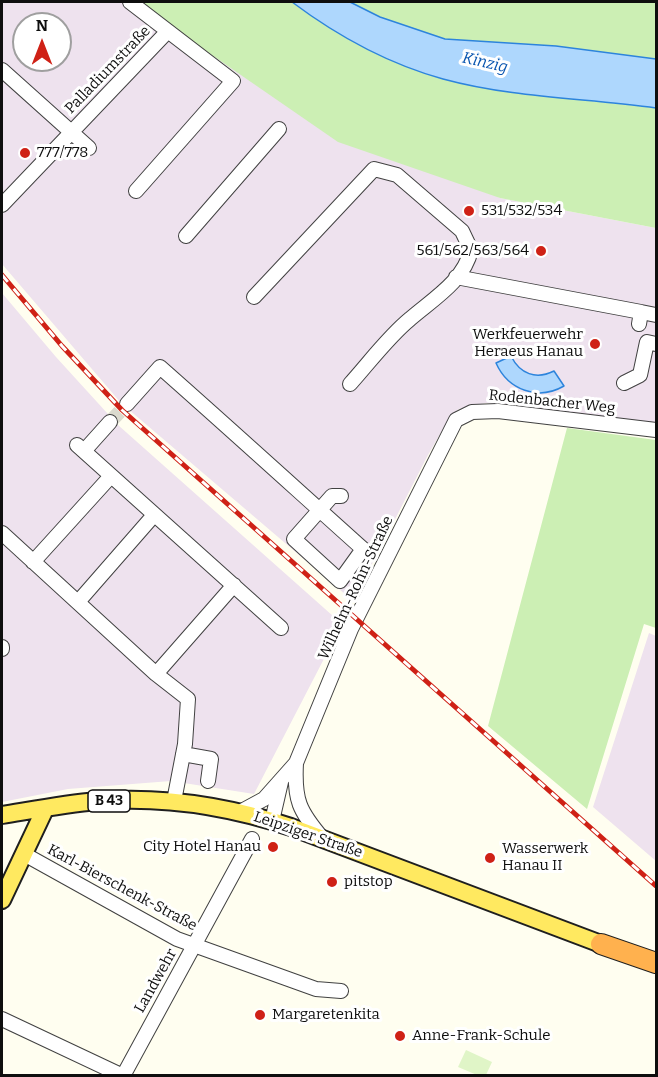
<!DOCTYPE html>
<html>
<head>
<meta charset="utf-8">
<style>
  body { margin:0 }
  #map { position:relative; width:658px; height:1077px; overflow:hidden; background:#fffef0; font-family:Bitter,serif }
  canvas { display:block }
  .frame { position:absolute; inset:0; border:3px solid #0e0e0e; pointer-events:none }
  .north { position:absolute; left:12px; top:12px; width:60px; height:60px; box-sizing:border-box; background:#fff; border:2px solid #9f9f9f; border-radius:50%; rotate:0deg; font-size:16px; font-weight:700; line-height:24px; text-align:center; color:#0e0e0e }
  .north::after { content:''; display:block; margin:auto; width:21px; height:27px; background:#cf2116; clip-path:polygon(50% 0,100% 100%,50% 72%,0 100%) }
</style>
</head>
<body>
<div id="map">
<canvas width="658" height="1077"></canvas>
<div class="frame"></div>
<div class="north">N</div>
</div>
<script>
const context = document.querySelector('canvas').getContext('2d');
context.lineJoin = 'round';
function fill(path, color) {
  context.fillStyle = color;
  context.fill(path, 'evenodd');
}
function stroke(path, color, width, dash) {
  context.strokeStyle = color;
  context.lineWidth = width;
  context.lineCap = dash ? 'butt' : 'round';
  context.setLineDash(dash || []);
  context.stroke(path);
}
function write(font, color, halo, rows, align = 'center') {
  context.font = font + ' Bitter,serif';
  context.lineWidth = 6;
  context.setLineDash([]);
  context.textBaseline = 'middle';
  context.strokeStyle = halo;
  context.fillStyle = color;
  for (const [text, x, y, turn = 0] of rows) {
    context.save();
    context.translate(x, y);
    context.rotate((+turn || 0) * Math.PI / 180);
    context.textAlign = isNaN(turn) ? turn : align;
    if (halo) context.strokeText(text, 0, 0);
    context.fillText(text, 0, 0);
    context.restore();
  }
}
fill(new Path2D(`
  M 2,2 L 135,2 L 500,198 L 656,228 L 656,425 L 486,403 L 459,409 L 451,415 L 428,455 L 353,601 L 121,403 L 2,264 ZM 24,24 L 60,24 L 60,60 L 24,60 Z
  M 2,293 L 56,357 L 118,425 L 342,624 L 254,794 L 171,781 L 68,789 L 2,802 Z
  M 649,633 L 656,636 L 656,861 L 593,807 Z`), '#eee2ee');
fill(new Path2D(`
  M 135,2 L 292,2 L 352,41 L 412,69 L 442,79 L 501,91 L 656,108 L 656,228 L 500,198 L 338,142 Z
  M 350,2 L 656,2 L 656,59 L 556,46 L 445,39 L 380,17 Z
  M 567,428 L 656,440 L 656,628 L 644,624 L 587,809 L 488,726 Z`), '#ccefb4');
fill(new Path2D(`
  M 466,1050 L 492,1062 L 486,1075 L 477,1075 L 458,1067 Z`), '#e0f5c7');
const water = new Path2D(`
  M 292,2 L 350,2 L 380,17 L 445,39 L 556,46 L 656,59 L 656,108 C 585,98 513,98 443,79 C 389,64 336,35 292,2 Z
  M 511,356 C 520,374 536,380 554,371 L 564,386 C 538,401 508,390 496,363 Z`);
fill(water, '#aed7fd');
stroke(water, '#2d84dc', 1.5);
stroke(new Path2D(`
  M 110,422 L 127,404`), '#dbdace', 14, [14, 7]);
const minor = new Path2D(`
  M 130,2 L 233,81 L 136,191
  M 2,70 L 89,148
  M 2,205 L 168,31
  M 186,236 L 279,129
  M 456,277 L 641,312 L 639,324
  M 254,297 L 374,169 L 397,175 L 462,231 L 471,250 C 464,281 433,299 410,319 C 388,337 369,363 350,384
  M 641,312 L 656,315
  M 624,383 L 640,375 L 647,342 L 656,344
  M 127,404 L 160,367 C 228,427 295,488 363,549 L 340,581 L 294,539 L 332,496 L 341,496
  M 77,445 L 281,628
  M 84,451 L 110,422
  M 2,533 L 156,674 L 234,585
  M 33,562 L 111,476
  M 78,602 L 154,515
  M 2,647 L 2,649
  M 156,674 L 188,699 L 185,744 L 174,801
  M 183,754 L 211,759 L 208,781
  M 296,763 C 294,800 299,811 323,839
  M 240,812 L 264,799 L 296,763 L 351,629 L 456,420 L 472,412 L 498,411 L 656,430
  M 272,821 L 281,782
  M 24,854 L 177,939 L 316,989 L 341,991
  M 2,1019 L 123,1076
  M 123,1076 L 252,839`);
const major = new Path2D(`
  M 2,815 C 33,810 65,804 97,801 C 162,796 228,806 291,827 L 601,944
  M 2,900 L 45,809`);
const highway = new Path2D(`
  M 601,944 L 656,963`);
stroke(minor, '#414141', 16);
stroke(major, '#1f1f1f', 20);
stroke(highway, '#1f1f1f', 22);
stroke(minor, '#fff', 14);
stroke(major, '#ffe960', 16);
stroke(highway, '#ffb14e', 20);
const rail = new Path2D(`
  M 2,275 L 62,346 L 122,410 L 656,886`);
stroke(rail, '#cf2116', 5);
stroke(rail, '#fff', 3, [9]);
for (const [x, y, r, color] of [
  [25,153,6,"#cf2116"],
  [469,211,6,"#cf2116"],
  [541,251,6,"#cf2116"],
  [595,344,6,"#cf2116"],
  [273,847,6,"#cf2116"],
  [490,858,6,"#cf2116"],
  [332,882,6,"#cf2116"],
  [260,1015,6,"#cf2116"],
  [400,1036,6,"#cf2116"]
]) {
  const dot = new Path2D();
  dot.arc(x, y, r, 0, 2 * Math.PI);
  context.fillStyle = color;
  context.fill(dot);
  stroke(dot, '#fff', 2);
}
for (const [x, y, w] of [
  [109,801,42]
]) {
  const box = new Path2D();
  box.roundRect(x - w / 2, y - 11, w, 22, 4.5);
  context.fillStyle = '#fff';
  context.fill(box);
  stroke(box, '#0e0e0e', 1.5);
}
write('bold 14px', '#0e0e0e', null, [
  ["B 43",109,801]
]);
write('15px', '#0e0e0e', '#fff', [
  ["Palladiumstraße",108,70,-46],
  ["Rodenbacher Weg",552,402,6],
  ["Wilhelm-Rohn-Straße",356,588,-65],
  ["Leipziger Straße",308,835,19],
  ["Karl-Bierschenk-Straße",122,888,28],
  ["Landwehr",156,981,-61]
]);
write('15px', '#0e0e0e', '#fff', [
  ["777/778",37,153],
  ["531/532/534",481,211],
  ["561/562/563/564",529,251,"right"],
  ["Werkfeuerwehr",583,335,"right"],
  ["Heraeus Hanau",583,352,"right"],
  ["City Hotel Hanau",261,847,"right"],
  ["Wasserwerk",502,849],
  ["Hanau II",502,866],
  ["pitstop",344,882],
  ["Margaretenkita",272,1015],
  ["Anne-Frank-Schule",412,1036]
], 'left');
write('italic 16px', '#0955af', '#fff', [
  ["Kinzig",485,63,13]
]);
</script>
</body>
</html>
